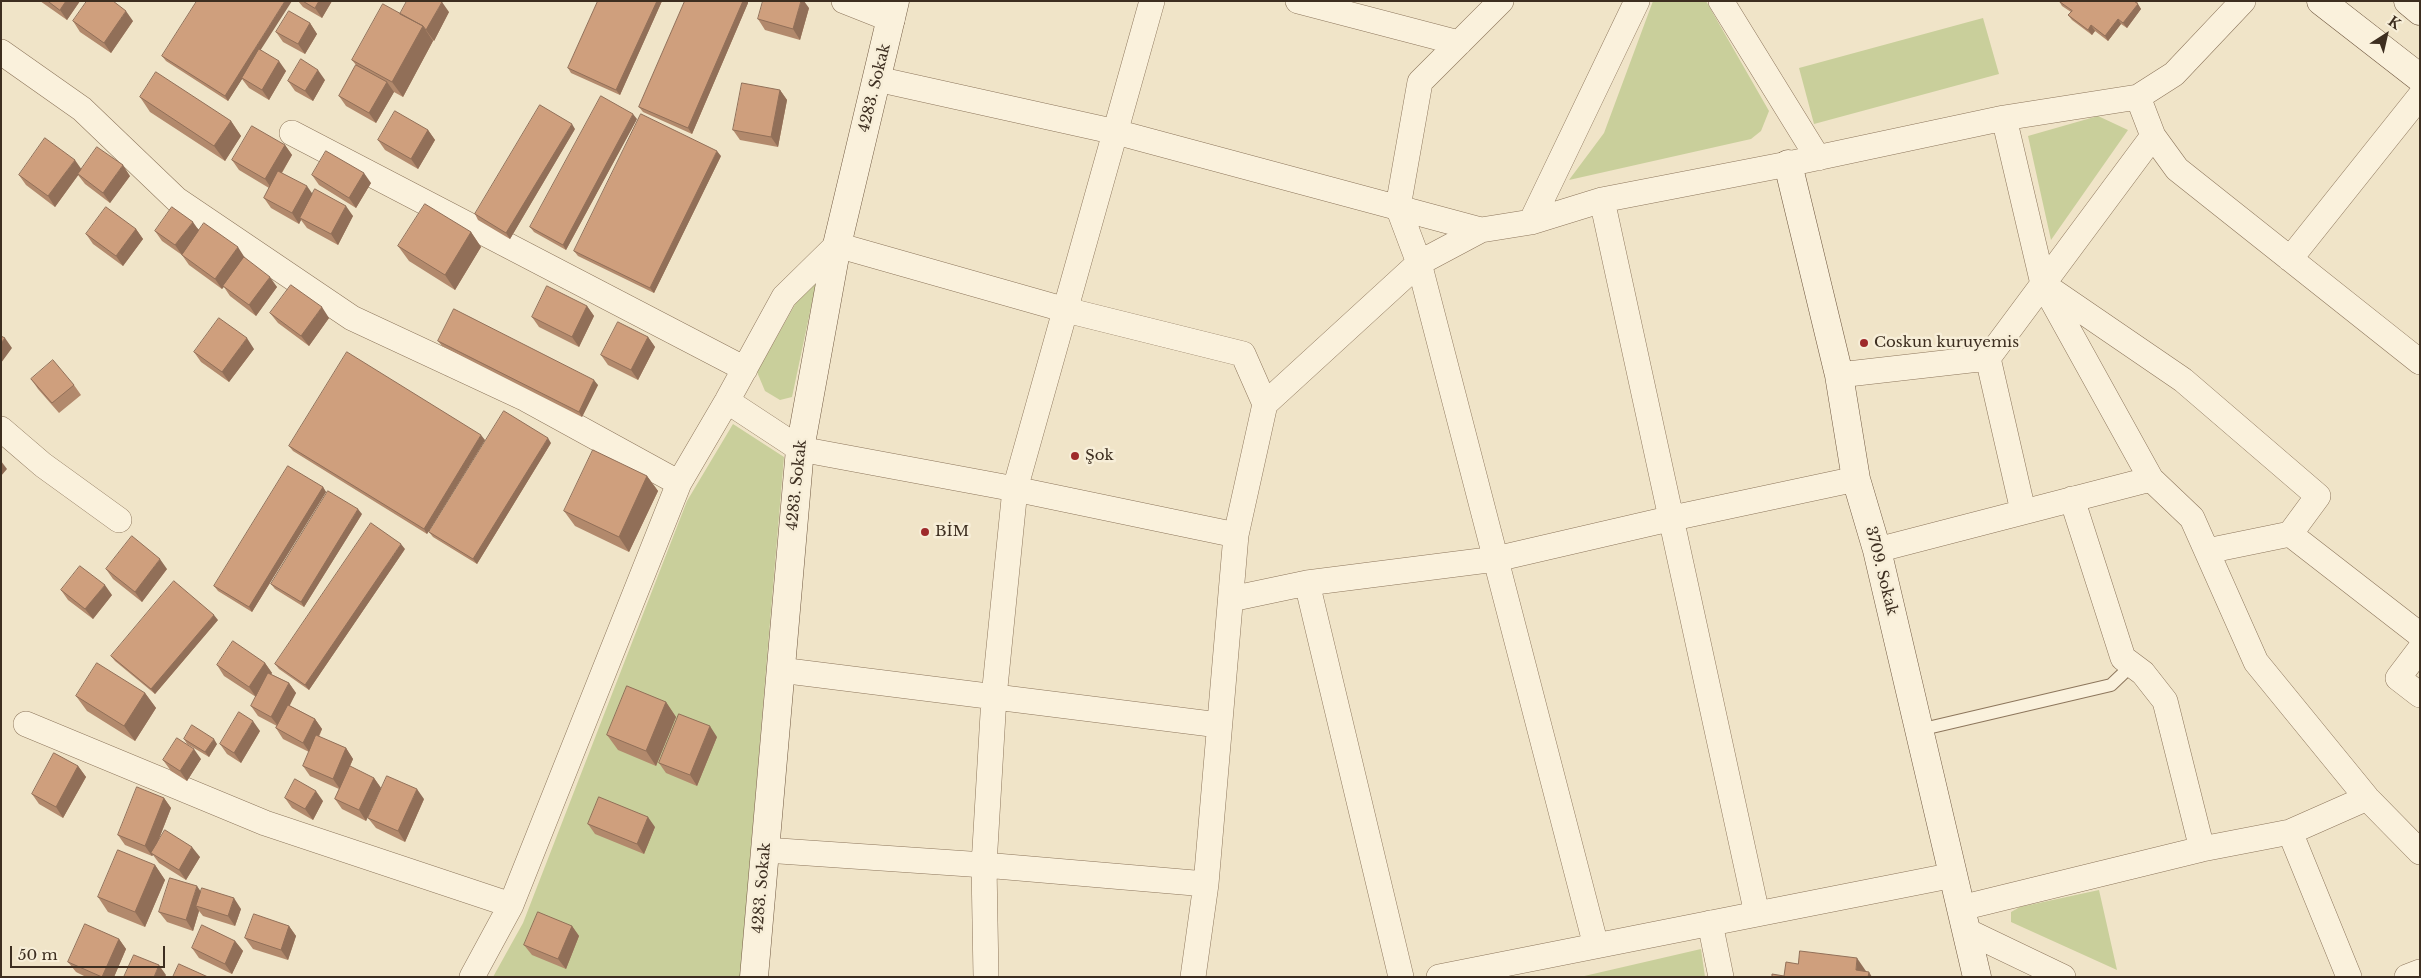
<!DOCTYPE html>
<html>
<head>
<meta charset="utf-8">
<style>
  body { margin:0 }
  #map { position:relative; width:2421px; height:978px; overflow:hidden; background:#f0e4c8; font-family:"Libre Baskerville",serif }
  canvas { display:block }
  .frame { position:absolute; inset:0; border:2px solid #3d2e20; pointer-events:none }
  .north { position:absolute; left:2361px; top:10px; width:50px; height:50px; -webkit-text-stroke:4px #f7eed8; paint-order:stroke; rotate:35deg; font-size:14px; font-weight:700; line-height:20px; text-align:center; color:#3d2e20 }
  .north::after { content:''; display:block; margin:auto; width:18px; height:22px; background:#3d2e20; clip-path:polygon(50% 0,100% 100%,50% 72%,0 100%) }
  .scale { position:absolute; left:10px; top:946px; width:155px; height:22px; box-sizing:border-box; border:2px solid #3d2e20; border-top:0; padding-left:6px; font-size:15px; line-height:18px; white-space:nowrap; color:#3d2e20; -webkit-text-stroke:4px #f7eed8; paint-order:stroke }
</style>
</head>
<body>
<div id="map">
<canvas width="2421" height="978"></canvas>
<div class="frame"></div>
<div class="north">K</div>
<div class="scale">50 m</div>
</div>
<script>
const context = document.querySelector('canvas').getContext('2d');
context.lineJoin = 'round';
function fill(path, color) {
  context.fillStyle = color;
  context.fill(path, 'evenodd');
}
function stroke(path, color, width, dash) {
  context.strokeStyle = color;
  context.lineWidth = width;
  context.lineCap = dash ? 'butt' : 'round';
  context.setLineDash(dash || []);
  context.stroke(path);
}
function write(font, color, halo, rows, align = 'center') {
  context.font = font + ' "Libre Baskerville",serif';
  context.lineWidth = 5;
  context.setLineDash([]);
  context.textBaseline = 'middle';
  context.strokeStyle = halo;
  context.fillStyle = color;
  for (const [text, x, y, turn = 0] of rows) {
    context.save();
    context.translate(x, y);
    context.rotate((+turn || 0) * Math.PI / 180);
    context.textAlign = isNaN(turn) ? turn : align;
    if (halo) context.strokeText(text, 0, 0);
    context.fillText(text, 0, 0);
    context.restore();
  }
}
fill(new Path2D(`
  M 1653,1 L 1706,1 L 1769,111 L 1761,131 L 1751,139 L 1569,180 L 1604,133 Z
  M 1983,18 L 1999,74 L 1814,124 L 1799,68 Z
  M 2098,116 L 2128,130 L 2051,240 L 2028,136 Z
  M 818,274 L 792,397 L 780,400 L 765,391 L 757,372 L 802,292 Z
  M 733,424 L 784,457 L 740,977 L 493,977 L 523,923 L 687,501 Z
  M 2099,890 L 2117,970 L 2011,922 L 2011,912 L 2020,907 Z
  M 1701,949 L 1705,977 L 1580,977 Z`), '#c9cf9b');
const lane = new Path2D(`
  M 1919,730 L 2111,685 L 2132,665`);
const street = new Path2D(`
  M 844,1 L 892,20
  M 1298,1 L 1459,43
  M 1501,1 L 1420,82 L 1398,207 L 1419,263 L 1596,946
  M 1721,1 L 1818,158
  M 1,52 L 82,109 L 176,199 L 352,318 L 526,399 L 679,483
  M 877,79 L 1116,132 L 1481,230
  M 2138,97 L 2153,136 L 2177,169 L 2420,362
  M 2004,118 L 2043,284 L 2151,479 L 2192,518 L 2256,662 L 2367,798 L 2420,852
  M 292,133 L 745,369
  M 1602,200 L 1757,914
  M 1531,222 L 1637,1
  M 2290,259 L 2420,96
  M 2047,287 L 2183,380 L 2318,496 L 2290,534 L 2420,635
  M 1988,358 L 2023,511
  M 1839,375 L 1988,358 L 2153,136
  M 727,401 L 800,449 L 1015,489 L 1236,535
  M 1,429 L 43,465 L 119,520
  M 2072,499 L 2123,658 L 2143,673 L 2165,701 L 2202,849
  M 1877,550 L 2151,479
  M 2207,551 L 2290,534
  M 1307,583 L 1401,977
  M 1231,599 L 1307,583 L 1496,559 L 1673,518 L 1856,479
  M 2420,649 L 2398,678 L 2420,695
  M 780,670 L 1219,725
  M 26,724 L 265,823 L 511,905
  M 2290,832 L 2349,977
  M 765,850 L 984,865 L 1206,884
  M 1961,908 L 2202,849 L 2290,832 L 2367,798
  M 1710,923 L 1721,977
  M 1967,931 L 2063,977
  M 472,977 L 511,905 L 679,483 L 727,401 L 784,297 L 837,245 L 1066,310 L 1243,354 L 1265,404
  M 986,977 L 984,865 L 994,697 L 1015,489 L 1152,1
  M 1193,977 L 1206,884 L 1236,535 L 1265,404 L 1419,263 L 1481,230 L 1531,222 L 1602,200 L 1788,164 L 2004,118 L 2138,97 L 2174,74 L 2243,1
  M 1439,977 L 1954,875
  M 2407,977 L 2420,972`);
const secondary = new Path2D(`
  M 2321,1 L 2420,78
  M 2408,1 L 2420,11
  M 1788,164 L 1839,375 L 1856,479 L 1877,550 L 1977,977
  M 754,977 L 800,449 L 837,245 L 895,1`);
stroke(lane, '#8d765c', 14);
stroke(street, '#8d765c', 26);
stroke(secondary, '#6f573f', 29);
stroke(lane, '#faf1dc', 12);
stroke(street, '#faf1dc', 25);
stroke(secondary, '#faf1dc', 28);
fill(new Path2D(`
  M 40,1 L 80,1 L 67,20 Z
  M 298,1 L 332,1 L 322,18 L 303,7 Z
  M 598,1 L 662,1 L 620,95 L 571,73 L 568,68 Z
  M 685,1 L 748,1 L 748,3 L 692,134 L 643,112 L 639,107 Z
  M 2059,1 L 2139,1 L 2137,3 L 2141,9 L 2127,28 L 2121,24 L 2108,41 L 2095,31 L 2092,35 L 2072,20 L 2068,15 L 2071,12 L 2062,6 Z
  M 809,8 L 800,40 L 765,30 L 758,19 Z
  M 449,12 L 434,41 L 433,40 L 433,41 L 403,97 L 394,92 L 376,123 L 346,106 L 339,96 L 356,65 L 352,60 L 400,14 Z
  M 73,21 L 133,21 L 111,53 L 80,32 Z
  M 310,23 L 317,34 L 305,54 L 283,42 L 276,32 Z
  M 261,50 L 286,71 L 269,100 L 249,88 L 242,79 L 228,101 L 166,61 L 162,56 Z
  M 325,80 L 313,101 L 295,91 L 288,81 Z
  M 780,90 L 787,100 L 778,147 L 740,140 L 733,130 Z
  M 140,97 L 231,121 L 241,136 L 225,161 L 150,112 Z
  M 637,119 L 566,250 L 534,232 L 530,227 Z
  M 575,129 L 510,239 L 478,220 L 475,214 Z
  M 428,130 L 435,140 L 418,169 L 385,150 L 378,140 Z
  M 285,145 L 292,155 L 282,173 L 312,194 L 353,216 L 338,245 L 307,228 L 301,220 L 299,224 L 271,208 L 264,198 L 269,188 L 239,170 L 232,160 Z
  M 721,156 L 654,293 L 578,256 L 574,251 Z
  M 81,169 L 130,176 L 110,203 L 85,184 L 78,175 L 55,207 L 26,185 L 19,175 Z
  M 312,175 L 371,183 L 356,208 L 319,185 Z
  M 136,229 L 143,239 L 123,266 L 93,244 L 86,234 Z
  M 155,231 L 199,231 L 245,258 L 277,287 L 256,316 L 230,296 L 224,287 L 222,289 L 189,265 L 182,255 L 162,241 Z
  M 471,232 L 481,247 L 455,290 L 409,261 L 398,246 Z
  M 587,306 L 594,316 L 579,347 L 539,327 L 532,317 Z
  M 270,313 L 329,318 L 309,346 L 278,323 Z
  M 648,337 L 655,347 L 638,380 L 608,365 L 601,355 Z
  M 438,341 L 598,385 L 582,417 L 442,346 Z
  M 254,349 L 229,382 L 201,362 L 194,352 Z
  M 31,379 L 74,385 L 81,395 L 59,413 L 38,389 Z
  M 485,440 L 427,534 L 293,451 L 289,446 Z
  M 551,443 L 477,564 L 433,537 L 429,532 Z
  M 647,476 L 658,491 L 629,552 L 575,526 L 564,511 Z
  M 323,487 L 326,492 L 252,612 L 218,591 L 214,586 Z
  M 362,514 L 304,607 L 275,589 L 271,584 Z
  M 405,549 L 309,690 L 279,669 L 275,664 Z
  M 106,569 L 167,569 L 142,602 L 113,579 Z
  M 61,590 L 112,595 L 93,619 L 68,600 Z
  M 218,620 L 155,694 L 115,661 L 111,656 Z
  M 265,663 L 272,673 L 271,674 L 289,683 L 296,693 L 289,705 L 315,719 L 322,729 L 319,737 L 346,748 L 353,759 L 344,780 L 374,778 L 381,788 L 366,821 L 342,809 L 335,799 L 339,789 L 310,776 L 303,766 L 309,752 L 283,739 L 276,728 L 277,726 L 258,716 L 251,706 L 256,697 L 224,676 L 217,665 Z
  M 145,693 L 156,708 L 135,741 L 87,711 L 76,696 Z
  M 666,702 L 676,717 L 656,766 L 618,750 L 607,735 Z
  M 260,731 L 241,763 L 227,754 L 220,744 Z
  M 717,737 L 697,786 L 666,773 L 659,763 Z
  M 184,739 L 217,744 L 209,757 L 187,744 Z
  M 201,759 L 187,781 L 171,771 L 163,760 Z
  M 78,766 L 86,777 L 63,818 L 39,804 L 32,794 Z
  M 164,798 L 171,808 L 157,844 L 200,857 L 186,880 L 159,863 L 153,855 L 152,856 L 125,845 L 118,835 Z
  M 285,798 L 323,801 L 313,820 L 292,808 Z
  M 424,799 L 405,842 L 376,828 L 368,818 Z
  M 588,824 L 655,827 L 644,854 L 595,834 Z
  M 155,865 L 165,880 L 145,927 L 108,912 L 98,897 Z
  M 201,892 L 241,909 L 235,926 L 203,916 L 199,911 L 193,931 L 167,922 L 159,912 Z
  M 289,926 L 296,936 L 288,960 L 253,949 L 245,938 Z
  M 572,926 L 579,936 L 566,969 L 532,955 L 524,945 Z
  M 119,939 L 126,949 L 114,977 L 86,977 L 76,972 L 68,962 Z
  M 235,941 L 243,951 L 232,974 L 199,958 L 192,948 Z`), '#b2896c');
fill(new Path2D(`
  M 66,1 L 80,1 L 67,20 L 60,10 Z
  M 285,1 L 292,1 L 228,101 L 225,96 Z
  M 319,1 L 332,1 L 322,18 L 315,8 Z
  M 657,1 L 662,1 L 620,95 L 616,90 Z
  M 743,1 L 748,1 L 748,3 L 692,134 L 688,128 Z
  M 801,1 L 804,1 L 809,8 L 800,40 L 793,29 Z
  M 442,2 L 449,12 L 434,41 L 426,30 Z
  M 2138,4 L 2141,9 L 2127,28 L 2123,23 Z
  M 126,11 L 133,21 L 111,53 L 104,43 Z
  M 2118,19 L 2121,24 L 2108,41 L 2105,36 Z
  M 310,23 L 317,34 L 305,54 L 298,44 Z
  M 2091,25 L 2095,31 L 2092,35 L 2088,30 Z
  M 423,26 L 433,41 L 403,97 L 392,82 Z
  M 279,61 L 286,71 L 269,100 L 262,90 Z
  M 318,70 L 325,80 L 313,101 L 305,91 Z
  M 387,82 L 394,92 L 376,123 L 369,113 Z
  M 780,90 L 787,100 L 778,147 L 771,137 Z
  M 633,114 L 637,119 L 566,250 L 563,245 Z
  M 231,121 L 241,136 L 225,161 L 214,146 Z
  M 572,124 L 575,129 L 510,239 L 506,233 Z
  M 428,130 L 435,140 L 418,169 L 411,159 Z
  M 285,145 L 292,155 L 272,189 L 265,179 Z
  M 717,151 L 721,156 L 654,293 L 650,288 Z
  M 75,160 L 82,170 L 55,207 L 48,196 Z
  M 123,165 L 130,176 L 110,203 L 103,193 Z
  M 364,173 L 371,183 L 356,208 L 349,198 Z
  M 307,186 L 314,196 L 300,218 L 301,220 L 299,224 L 292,213 Z
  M 346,206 L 353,216 L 338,245 L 331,234 Z
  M 193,222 L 200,232 L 182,255 L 175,245 Z
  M 136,229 L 143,239 L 123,266 L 116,256 Z
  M 471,232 L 481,247 L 455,290 L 445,275 Z
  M 238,247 L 245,258 L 222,289 L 215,279 Z
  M 270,277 L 277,287 L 256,316 L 249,305 Z
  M 587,306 L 594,316 L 579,347 L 572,337 Z
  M 322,307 L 329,318 L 309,346 L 301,336 Z
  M 648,337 L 655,347 L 638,380 L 631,370 Z
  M 5,338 L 12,348 L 1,363 L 1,343 Z
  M 247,338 L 254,349 L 229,382 L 222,372 Z
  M 594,380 L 598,385 L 582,417 L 579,412 Z
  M 481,435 L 485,440 L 427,534 L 424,529 Z
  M 548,438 L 551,443 L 477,564 L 473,559 Z
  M 1,461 L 7,469 L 1,476 Z
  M 647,476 L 658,491 L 629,552 L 619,537 Z
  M 323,487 L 326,492 L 252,612 L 249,607 Z
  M 358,509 L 362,514 L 304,607 L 301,602 Z
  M 401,544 L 405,549 L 309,690 L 305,685 Z
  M 160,559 L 167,569 L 142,602 L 135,592 Z
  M 105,585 L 112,595 L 93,619 L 85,609 Z
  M 214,615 L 218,620 L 155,694 L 151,689 Z
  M 265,663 L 272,673 L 256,697 L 249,687 Z
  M 289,683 L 296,693 L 279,727 L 271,717 Z
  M 145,693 L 156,708 L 135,741 L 124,726 Z
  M 666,702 L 676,717 L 656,766 L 646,751 Z
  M 315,719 L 322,729 L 310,753 L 303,743 Z
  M 253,721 L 260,731 L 241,763 L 234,753 Z
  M 710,726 L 717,737 L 697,786 L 690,775 Z
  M 214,739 L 217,744 L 209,757 L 205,752 Z
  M 346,748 L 353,759 L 340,789 L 333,779 Z
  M 194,749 L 201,759 L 187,781 L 180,771 Z
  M 78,766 L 86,777 L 63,818 L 56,807 Z
  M 374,778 L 381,788 L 366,821 L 359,810 Z
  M 417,789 L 424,799 L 405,842 L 398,831 Z
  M 316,791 L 323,801 L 313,820 L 305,809 Z
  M 164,798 L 171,808 L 153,854 L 151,853 L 153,855 L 152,856 L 145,846 Z
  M 648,817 L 655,827 L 644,854 L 637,844 Z
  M 192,847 L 200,857 L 186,880 L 179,870 Z
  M 155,865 L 165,880 L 145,927 L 135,912 Z
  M 197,886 L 204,896 L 196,906 L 199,911 L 193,931 L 186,920 Z
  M 234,898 L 241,909 L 235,926 L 228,916 Z
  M 289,926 L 296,936 L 288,960 L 281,950 Z
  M 572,926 L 579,936 L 566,969 L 558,959 Z
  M 119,939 L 126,949 L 114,977 L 102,977 Z
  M 235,941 L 243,951 L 232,974 L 225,964 Z
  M 1857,958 L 1868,974 L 1869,972 L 1872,977 L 1861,977 L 1856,970 Z
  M 159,965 L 166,975 L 165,977 L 154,977 Z`), '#916f58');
const building = new Path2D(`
  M 48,1 L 66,1 L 60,10 Z
  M 87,1 L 113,1 L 126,11 L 104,43 L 73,21 Z
  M 197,1 L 285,1 L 225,96 L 162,56 Z
  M 303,1 L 319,1 L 315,8 Z
  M 407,1 L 440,1 L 442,2 L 426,30 L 423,26 L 400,14 Z
  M 598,1 L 657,1 L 616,90 L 568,68 Z
  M 685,1 L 743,1 L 688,128 L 639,107 Z
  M 763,1 L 801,1 L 793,29 L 758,19 Z
  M 2059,1 L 2134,1 L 2138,4 L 2123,23 L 2118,19 L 2105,36 L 2091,25 L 2088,30 L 2068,15 L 2072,11 Z
  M 383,4 L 423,26 L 392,82 L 352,60 Z
  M 289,11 L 310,23 L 298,44 L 276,32 Z
  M 259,49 L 279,61 L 262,90 L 242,78 Z
  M 301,59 L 318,70 L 305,91 L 288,81 Z
  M 356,65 L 387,82 L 369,113 L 339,96 Z
  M 156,72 L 231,121 L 214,146 L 140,97 Z
  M 742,83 L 780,90 L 771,137 L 733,130 Z
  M 601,96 L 633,114 L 563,245 L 530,227 Z
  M 540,105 L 572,124 L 506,233 L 475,214 Z
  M 395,111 L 428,130 L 411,159 L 378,140 Z
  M 641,114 L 717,151 L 650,288 L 574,251 Z
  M 252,126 L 285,145 L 265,179 L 232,160 Z
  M 45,138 L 75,160 L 48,196 L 19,175 Z
  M 97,147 L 123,165 L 103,193 L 78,174 Z
  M 326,151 L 364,173 L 349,198 L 312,175 Z
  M 278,171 L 307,186 L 292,213 L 264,198 Z
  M 315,189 L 346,206 L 331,234 L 300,218 Z
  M 425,204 L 471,232 L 445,275 L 398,246 Z
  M 106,207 L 136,229 L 116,256 L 86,234 Z
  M 172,207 L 193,222 L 175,245 L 155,231 Z
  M 204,223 L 238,247 L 215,279 L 182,255 Z
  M 244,257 L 270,277 L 249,305 L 223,286 Z
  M 291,285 L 322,307 L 301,336 L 270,313 Z
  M 547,286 L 587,306 L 572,337 L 532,317 Z
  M 454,309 L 594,380 L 579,412 L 438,341 Z
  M 219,318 L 247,338 L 222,372 L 194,352 Z
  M 618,322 L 648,337 L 631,370 L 601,355 Z
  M 1,336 L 5,338 L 1,343 Z
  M 347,352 L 481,435 L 424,529 L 289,446 Z
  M 53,360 L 74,385 L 52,403 L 31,379 Z
  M 504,411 L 548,438 L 473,559 L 429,532 Z
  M 593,450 L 647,476 L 619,537 L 564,511 Z
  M 288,466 L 323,487 L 249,607 L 214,586 Z
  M 328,491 L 358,509 L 301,602 L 271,584 Z
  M 371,523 L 401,544 L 305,685 L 275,664 Z
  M 132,536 L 160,559 L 135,592 L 106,569 Z
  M 80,566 L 105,585 L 85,609 L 61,590 Z
  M 174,581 L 214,615 L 151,689 L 111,656 Z
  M 233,641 L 265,663 L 249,687 L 217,665 Z
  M 97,663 L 145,693 L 124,726 L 76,696 Z
  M 268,673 L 289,683 L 271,717 L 251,706 Z
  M 627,686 L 666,702 L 646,751 L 607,735 Z
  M 288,705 L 315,719 L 303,743 L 276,728 Z
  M 239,712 L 253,721 L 234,753 L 220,744 Z
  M 679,714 L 710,726 L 690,775 L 659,763 Z
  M 192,725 L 214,739 L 205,752 L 184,739 Z
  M 316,735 L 346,748 L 333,779 L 303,766 Z
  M 177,738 L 194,749 L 180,771 L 163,760 Z
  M 54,753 L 78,766 L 56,807 L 32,794 Z
  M 350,766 L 374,778 L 359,810 L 335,799 Z
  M 387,776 L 417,789 L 398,831 L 368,818 Z
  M 295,779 L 316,791 L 305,809 L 285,798 Z
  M 137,787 L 164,798 L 145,846 L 118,835 Z
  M 599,797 L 648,817 L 637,844 L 588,824 Z
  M 165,830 L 192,847 L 179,870 L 151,853 Z
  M 118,850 L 155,865 L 135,912 L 98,897 Z
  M 170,878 L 197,886 L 186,920 L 159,912 Z
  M 202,888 L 234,898 L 228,916 L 196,906 Z
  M 538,912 L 572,926 L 558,959 L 524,945 Z
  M 254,914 L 289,926 L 281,950 L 245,938 Z
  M 85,924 L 119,939 L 102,977 L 68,962 Z
  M 202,925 L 235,941 L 225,964 L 192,948 Z
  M 1800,951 L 1857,958 L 1856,970 L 1869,972 L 1868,977 L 1772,977 L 1772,974 L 1784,976 L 1786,962 L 1798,964 Z
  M 134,955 L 159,965 L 154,977 L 124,977 Z
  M 179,964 L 208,977 L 173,977 Z`);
fill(building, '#cf9f7d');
stroke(building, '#916f58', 1);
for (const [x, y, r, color] of [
  [1864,343,5,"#9e2a2b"],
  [1075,456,5,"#9e2a2b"],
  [925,532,5,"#9e2a2b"]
]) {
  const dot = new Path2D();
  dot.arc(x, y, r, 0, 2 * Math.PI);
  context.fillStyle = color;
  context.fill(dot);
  stroke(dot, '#f7eed8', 2);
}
write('15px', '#3d2e20', '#f7eed8', [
  ["4283. Sokak",875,88,-76],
  ["4283. Sokak",797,485,-84],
  ["3709. Sokak",1881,571,76],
  ["4283. Sokak",762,888,-85]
]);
write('15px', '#3d2e20', '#f7eed8', [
  ["Coskun kuruyemis",1874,343],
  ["Şok",1085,456],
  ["BİM",935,532]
], 'left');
</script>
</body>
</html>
